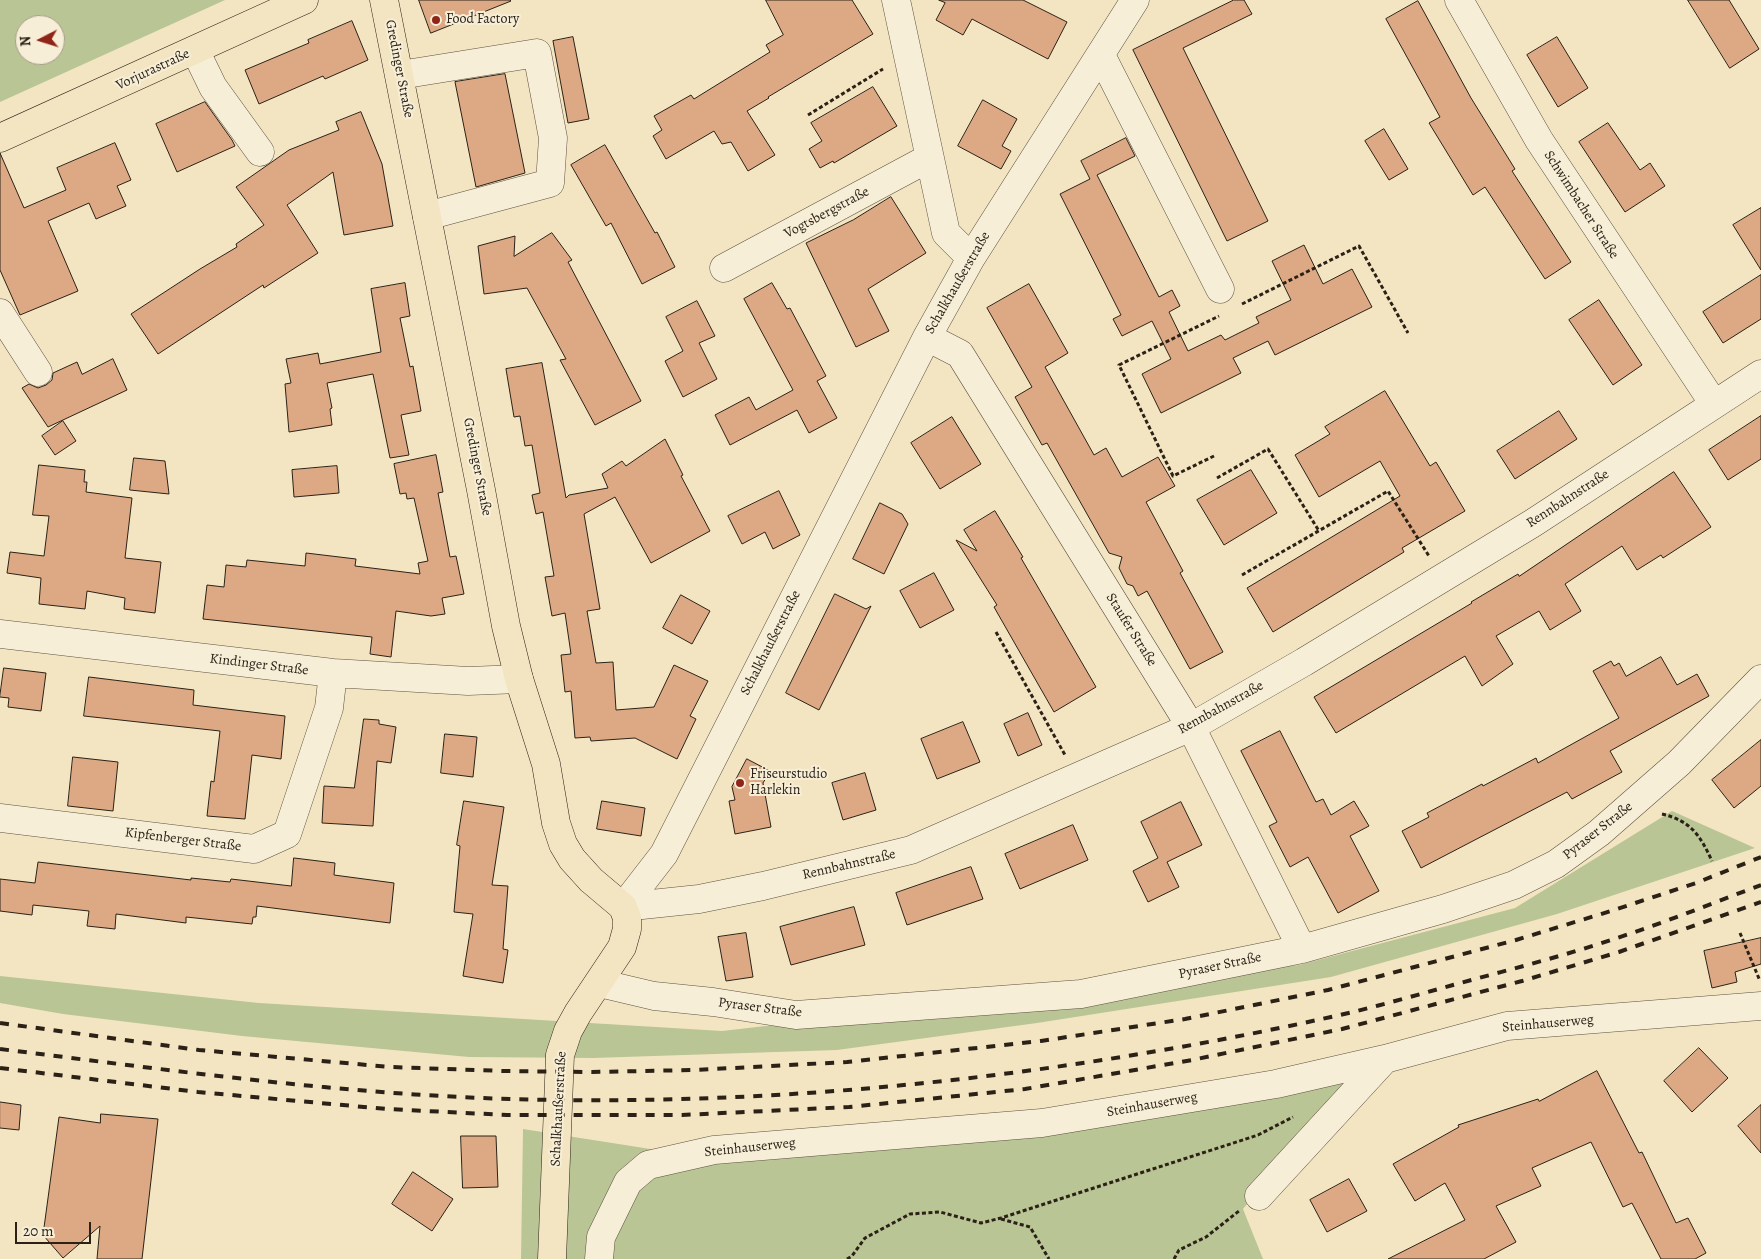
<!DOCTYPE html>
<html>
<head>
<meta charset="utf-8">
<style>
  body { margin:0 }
  #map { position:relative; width:1761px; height:1259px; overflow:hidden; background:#f3e5c1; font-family:Alegreya,serif }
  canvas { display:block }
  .north { position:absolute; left:15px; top:15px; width:50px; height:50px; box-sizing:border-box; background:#f7eed7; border:1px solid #a59c8a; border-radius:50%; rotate:265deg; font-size:14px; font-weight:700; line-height:20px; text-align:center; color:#2b2117 }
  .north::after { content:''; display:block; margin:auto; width:18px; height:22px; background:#8f2418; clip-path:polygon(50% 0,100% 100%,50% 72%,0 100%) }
  .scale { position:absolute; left:15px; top:1222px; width:76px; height:22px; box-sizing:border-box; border:2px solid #2b2117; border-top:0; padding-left:6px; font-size:15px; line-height:18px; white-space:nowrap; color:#2b2117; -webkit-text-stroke:4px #f7eed7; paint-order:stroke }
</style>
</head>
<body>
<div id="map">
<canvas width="1761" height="1259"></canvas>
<div class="north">N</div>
<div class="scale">20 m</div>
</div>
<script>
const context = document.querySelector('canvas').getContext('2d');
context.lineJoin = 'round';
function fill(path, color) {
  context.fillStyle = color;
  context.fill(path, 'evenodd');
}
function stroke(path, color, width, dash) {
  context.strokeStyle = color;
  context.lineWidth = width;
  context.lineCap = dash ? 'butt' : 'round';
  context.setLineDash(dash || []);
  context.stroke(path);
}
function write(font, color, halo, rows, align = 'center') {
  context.font = font + ' Alegreya,serif';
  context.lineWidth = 4;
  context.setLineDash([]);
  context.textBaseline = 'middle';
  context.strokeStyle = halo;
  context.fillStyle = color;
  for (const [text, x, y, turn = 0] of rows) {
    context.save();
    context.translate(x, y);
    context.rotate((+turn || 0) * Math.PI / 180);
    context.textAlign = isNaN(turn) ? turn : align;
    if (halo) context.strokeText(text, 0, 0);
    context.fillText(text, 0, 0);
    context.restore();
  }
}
fill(new Path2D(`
  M 0,0 L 225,0 L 0,102 ZM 25,25 L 55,25 L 55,55 L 25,55 Z
  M 1672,811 L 1755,848 L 1557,914 L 1331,977 L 1037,1023 L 837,1050 L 593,1058 L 469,1057 L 242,1036 L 63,1014 L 0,1003 L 0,976 L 259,1003 L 722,1031 L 1299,965 L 1515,908 Z
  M 1354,1071 L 1243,1209 L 1263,1259 L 521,1259 L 523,1129 L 663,1151 L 947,1129 Z`), '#b9c594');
const building = new Path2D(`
  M 419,0 L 510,0 L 511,1 L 431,33 Z
  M 766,0 L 852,0 L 873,34 L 768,97 L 769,98 L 747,111 L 775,155 L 748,171 L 731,142 L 722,144 L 714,131 L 666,159 L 653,136 L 662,130 L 654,116 L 691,95 L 694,99 L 770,52 L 766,45 L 783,35 Z
  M 939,0 L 1023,0 L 1067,22 L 1048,59 L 972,19 L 963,35 L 936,20 L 945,3 Z
  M 1234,0 L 1244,0 L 1252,14 L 1183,48 L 1268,221 L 1227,241 L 1133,50 Z
  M 1688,0 L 1729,0 L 1759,49 L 1730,68 Z
  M 1418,1 L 1471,98 L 1515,169 L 1512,171 L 1571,262 L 1545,279 L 1485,187 L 1473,195 L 1429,123 L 1440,117 L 1386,19 Z
  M 352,21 L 368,60 L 325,79 L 323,76 L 259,104 L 245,70 L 309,43 L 308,40 Z
  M 573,37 L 589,119 L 568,123 L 553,41 Z
  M 1557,37 L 1588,88 L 1558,107 L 1527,55 Z
  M 505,74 L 525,173 L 476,187 L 455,82 Z
  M 873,87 L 897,126 L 834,163 L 833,161 L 820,168 L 809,149 L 822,141 L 811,123 Z
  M 983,100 L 1017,119 L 1002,146 L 1011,151 L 1001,169 L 958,146 Z
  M 205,102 L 232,140 L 235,146 L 177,172 L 156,124 Z
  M 361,112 L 382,164 L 393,226 L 344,235 L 333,172 L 287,205 L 318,253 L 264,288 L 263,285 L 158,354 L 131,314 L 200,269 L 237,247 L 236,244 L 264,225 L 236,187 L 289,150 L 339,130 L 336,122 Z
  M 1608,123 L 1640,170 L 1650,163 L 1665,186 L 1625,212 L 1579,142 Z
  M 1384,129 L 1408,169 L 1389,180 L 1365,141 Z
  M 1126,138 L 1135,156 L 1097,175 L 1159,297 L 1172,290 L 1180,306 L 1169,312 L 1188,351 L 1221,335 L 1225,340 L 1259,323 L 1256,317 L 1291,300 L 1272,261 L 1304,245 L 1323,284 L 1352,269 L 1372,307 L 1275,355 L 1268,341 L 1233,358 L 1241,373 L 1161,413 L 1142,374 L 1171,359 L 1152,321 L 1122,336 L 1113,319 L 1121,315 L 1060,194 L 1090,179 L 1081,161 Z
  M 115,143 L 131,180 L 117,186 L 126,206 L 96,219 L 89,203 L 48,221 L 78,291 L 20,315 L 0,270 L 0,153 L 24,208 L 66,190 L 57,168 Z
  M 605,145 L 655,233 L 657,232 L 675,267 L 642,284 L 611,223 L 606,226 L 571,165 Z
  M 891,197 L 926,253 L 868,289 L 889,331 L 856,347 L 806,243 L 853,220 Z
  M 1761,208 L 1761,270 L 1733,225 Z
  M 552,233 L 572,260 L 568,262 L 641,401 L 595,425 L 560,360 L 566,359 L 527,288 L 484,294 L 478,246 L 515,236 L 514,256 Z
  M 1761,275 L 1761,319 L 1723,343 L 1703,312 Z
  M 405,283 L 410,316 L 400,318 L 410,367 L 413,366 L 421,411 L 401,415 L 409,455 L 390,458 L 373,374 L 327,383 L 332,408 L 330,409 L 332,425 L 289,432 L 285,384 L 291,383 L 286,359 L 318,353 L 320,364 L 381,352 L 371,289 Z
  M 772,283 L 787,309 L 790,308 L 826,376 L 817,381 L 837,418 L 809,433 L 797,410 L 730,445 L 715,415 L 749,397 L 756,410 L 793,390 L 744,299 Z
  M 1029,284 L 1068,353 L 1045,367 L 1094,455 L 1106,448 L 1122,477 L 1158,457 L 1175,486 L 1146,502 L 1183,571 L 1180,573 L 1223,652 L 1190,669 L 1147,591 L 1138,596 L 1133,586 L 1127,584 L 1119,568 L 1122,557 L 1109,553 L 1047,443 L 1042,445 L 1015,397 L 1032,387 L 987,308 Z
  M 1599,300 L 1642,365 L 1613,385 L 1569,320 Z
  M 697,301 L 715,336 L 699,343 L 717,379 L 683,397 L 665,361 L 683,351 L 666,317 Z
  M 113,359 L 127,390 L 48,427 L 22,388 L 29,384 L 38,388 L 46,385 L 52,380 L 53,373 L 77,362 L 82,374 Z
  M 542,363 L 566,498 L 569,495 L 608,488 L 602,474 L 622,461 L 626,466 L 665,439 L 683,475 L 681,476 L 710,531 L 651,563 L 615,497 L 584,514 L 600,609 L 587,611 L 596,663 L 613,662 L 616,710 L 654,707 L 674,665 L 708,681 L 690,716 L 696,719 L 677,759 L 635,738 L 591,741 L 590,737 L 575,738 L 571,691 L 565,692 L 561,655 L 571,654 L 565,613 L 552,616 L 545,577 L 554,576 L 543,512 L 536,514 L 532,495 L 540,493 L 532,445 L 525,446 L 520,416 L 514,417 L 506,369 Z
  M 1385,391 L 1430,466 L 1436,462 L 1465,511 L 1402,548 L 1404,552 L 1273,632 L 1247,588 L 1400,496 L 1380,461 L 1319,497 L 1295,455 L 1330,434 L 1325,427 Z
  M 1559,411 L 1577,439 L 1515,479 L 1497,451 Z
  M 1761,416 L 1761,459 L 1728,480 L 1709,450 Z
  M 952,417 L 981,464 L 940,489 L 911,443 Z
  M 63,421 L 76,441 L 55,455 L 42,436 Z
  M 436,455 L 443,492 L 438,493 L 450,557 L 456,556 L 464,594 L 442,598 L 445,614 L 431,616 L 396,611 L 391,657 L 370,654 L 372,637 L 203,619 L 207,585 L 224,587 L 226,565 L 246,567 L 247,560 L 305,566 L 306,553 L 356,559 L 355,566 L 420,574 L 418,563 L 428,561 L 414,498 L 407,499 L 406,493 L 400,494 L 394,464 Z
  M 134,458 L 165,461 L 169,494 L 130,490 Z
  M 39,465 L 85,470 L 84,482 L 87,482 L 86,492 L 132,498 L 125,558 L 161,562 L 155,613 L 124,609 L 125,598 L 87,591 L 85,609 L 39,604 L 41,578 L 7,573 L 10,552 L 44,556 L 49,516 L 33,515 Z
  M 337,466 L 339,493 L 294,497 L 292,470 Z
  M 1251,470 L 1277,513 L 1224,545 L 1197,500 Z
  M 1674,472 L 1711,527 L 1663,558 L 1661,555 L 1637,570 L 1622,546 L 1565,584 L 1581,611 L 1550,630 L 1539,611 L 1496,636 L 1513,664 L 1482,686 L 1465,656 L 1336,733 L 1314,697 L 1472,603 L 1471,602 L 1518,574 L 1519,576 Z
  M 779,491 L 800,535 L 773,549 L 765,532 L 742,544 L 728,516 Z
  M 880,503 L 902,514 L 908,524 L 884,574 L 853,559 Z
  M 995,511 L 1023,557 L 1021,558 L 1096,687 L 1054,712 L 994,607 L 997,605 L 956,540 L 977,551 L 964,530 Z
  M 934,573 L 954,610 L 920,628 L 900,591 Z
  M 835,594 L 866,609 L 871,606 L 819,710 L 786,693 Z
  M 681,595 L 710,611 L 692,644 L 663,628 Z
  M 1661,657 L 1677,685 L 1697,674 L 1709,696 L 1610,751 L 1622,772 L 1572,799 L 1567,792 L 1421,868 L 1402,831 L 1429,817 L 1427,813 L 1482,784 L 1483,786 L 1536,758 L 1538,763 L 1619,718 L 1593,671 L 1611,661 L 1614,666 L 1619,663 L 1626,676 Z
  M 4,668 L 46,673 L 41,711 L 8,707 L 9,698 L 0,697 Z
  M 89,677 L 194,690 L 193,705 L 285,716 L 281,759 L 252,755 L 245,819 L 207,816 L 211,781 L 214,782 L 220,731 L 84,716 Z
  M 1028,713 L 1042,745 L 1018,756 L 1004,724 Z
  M 364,719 L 379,720 L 379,724 L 396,727 L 391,763 L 377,761 L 373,826 L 322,823 L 324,786 L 354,788 Z
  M 963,722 L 980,762 L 937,779 L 921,739 Z
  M 1280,731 L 1316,802 L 1323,799 L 1331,815 L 1354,801 L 1369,826 L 1350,836 L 1379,891 L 1338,913 L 1308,857 L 1290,867 L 1269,826 L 1277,822 L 1241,751 Z
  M 445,734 L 477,737 L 473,777 L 441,773 Z
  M 1761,740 L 1761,786 L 1734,808 L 1712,780 Z
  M 73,757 L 118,762 L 113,811 L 68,806 Z
  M 747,759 L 770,771 L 763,783 L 771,827 L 735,834 L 729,801 L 735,800 L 732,787 Z
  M 865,773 L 876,810 L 843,820 L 832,783 Z
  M 464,801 L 504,807 L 492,885 L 508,886 L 503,949 L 508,950 L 503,983 L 463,976 L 473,914 L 454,912 L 460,846 L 457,845 Z
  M 602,801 L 645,808 L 641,836 L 597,829 Z
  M 1181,802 L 1202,845 L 1167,862 L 1179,887 L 1148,902 L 1133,871 L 1158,858 L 1141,822 Z
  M 1073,825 L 1088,860 L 1020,889 L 1005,854 Z
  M 294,858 L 335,863 L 334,875 L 394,883 L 390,923 L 257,906 L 256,917 L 253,917 L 252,924 L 186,917 L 186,923 L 116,914 L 115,929 L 87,926 L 89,911 L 33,905 L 32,915 L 0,911 L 0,879 L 35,883 L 38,862 L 191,880 L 191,878 L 230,882 L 231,879 L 291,886 Z
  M 971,867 L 983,899 L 907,925 L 896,893 Z
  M 854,907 L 865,945 L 791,965 L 780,927 Z
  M 746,933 L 753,977 L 726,981 L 718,937 Z
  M 1761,938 L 1761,964 L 1735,972 L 1737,982 L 1712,988 L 1704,951 Z
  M 1699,1048 L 1728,1078 L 1692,1112 L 1664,1081 Z
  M 1597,1071 L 1639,1153 L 1642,1152 L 1676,1223 L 1688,1218 L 1706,1253 L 1695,1259 L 1661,1259 L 1632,1203 L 1623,1207 L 1591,1142 L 1532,1168 L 1541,1186 L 1496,1206 L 1516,1242 L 1484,1259 L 1388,1259 L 1465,1220 L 1445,1183 L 1415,1201 L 1393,1164 L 1459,1127 L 1458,1125 L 1538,1099 L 1539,1101 Z
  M 0,1102 L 21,1105 L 19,1130 L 0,1128 Z
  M 1761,1105 L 1761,1153 L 1738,1126 Z
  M 101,1114 L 158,1119 L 142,1259 L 97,1259 L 100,1226 L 63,1258 L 43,1235 L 59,1117 L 100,1123 Z
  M 461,1136 L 496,1136 L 498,1187 L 463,1188 Z
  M 413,1172 L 453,1199 L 432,1231 L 392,1204 Z
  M 1349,1179 L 1367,1211 L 1327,1232 L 1310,1200 Z`);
fill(building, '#dda984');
stroke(building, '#2b2117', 1);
const minor = new Path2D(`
  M 896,0 L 946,233 L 971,258
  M 1459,0 L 1539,140 L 1714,404
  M 195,50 L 213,87 L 260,152
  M 1101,55 L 1220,289
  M 400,75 L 537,53 L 553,138 L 550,183 L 427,216
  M 724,268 L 929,158
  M 0,313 L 38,372
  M 927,337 L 960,354 L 1191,727 L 1302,949
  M 0,634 L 333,673 L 468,681 L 519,679
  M 0,818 L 254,849 L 287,834 L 329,708 L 333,673
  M 623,907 L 699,899 L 763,886 L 911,850 L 1191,727 L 1304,662 L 1533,523 L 1761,374
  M 623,907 L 664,854 L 927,337 L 971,258 L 1135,0
  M 599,983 L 654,996 L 713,1002 L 796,1015 L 1081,994 L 1302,949 L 1443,909 L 1514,885 L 1556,864 L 1599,833 L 1679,763 L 1761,679
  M 1259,1196 L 1385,1059
  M 599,1259 L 601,1237 L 628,1182 L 648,1165 L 714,1150 L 1042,1123 L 1276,1084 L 1385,1059 L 1507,1026 L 1761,1006`);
const major = new Path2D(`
  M 384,0 L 481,490 L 506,626 L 519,679 L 546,764 L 556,823 L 563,844 L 572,859 L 591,880 L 623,907 L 627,918 L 627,929 L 622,947 L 578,1013 L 568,1031 L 560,1055 L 552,1259
  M 0,138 L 304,0`);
stroke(minor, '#5d5242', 29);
stroke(major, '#2b2117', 29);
stroke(new Path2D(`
  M 808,115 L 883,69
  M 1242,304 L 1359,246 L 1408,333
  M 1214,456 L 1173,476 L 1119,365 L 1219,316
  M 1217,478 L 1268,449 L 1319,531
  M 1242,575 L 1388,491 L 1429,556
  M 996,632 L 1065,755
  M 1662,814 C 1691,821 1700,835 1712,861
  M 1740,933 L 1760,981
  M 1001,1219 L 1030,1227 L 1049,1259
  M 847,1259 L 852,1256 L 865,1238 L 910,1214 L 940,1212 L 981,1223 L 1001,1218 L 1258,1135 L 1293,1117
  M 1174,1259 L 1179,1250 L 1206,1237 L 1239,1211`), '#2b2117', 3, [4, 2.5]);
stroke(minor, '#f7eed7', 28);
stroke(major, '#f3e5c1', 28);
stroke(new Path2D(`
  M 0,1023 L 199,1050 L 390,1067 L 504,1071 L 592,1072 L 695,1070 L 847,1062 L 1041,1041 L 1185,1019 L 1328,990 L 1516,940 L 1611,911 L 1696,883 L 1761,857
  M 0,1049 C 169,1070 339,1094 510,1099 C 784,1107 1064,1076 1331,1017 C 1372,1008 1413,996 1453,985 C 1508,970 1564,956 1617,938 C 1666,922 1713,903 1761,885
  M 0,1068 L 198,1092 L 387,1109 L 507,1115 L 682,1115 L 849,1107 L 1025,1089 L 1192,1060 L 1342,1029 L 1522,981 L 1619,952 L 1761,902`), '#2b2117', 4, [9, 9]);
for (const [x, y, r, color] of [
  [436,20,5,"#8f2418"],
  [740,783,5,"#8f2418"]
]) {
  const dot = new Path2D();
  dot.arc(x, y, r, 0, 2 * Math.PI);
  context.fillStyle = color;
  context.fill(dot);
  stroke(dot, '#f7eed7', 2);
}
write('14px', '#2b2117', '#f7eed7', [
  ["Food Factory",446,20],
  ["Friseurstudio",750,775],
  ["Harlekin",750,791]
], 'left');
write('14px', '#2b2117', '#f7eed7', [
  ["Gredinger Straße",399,69,79],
  ["Vorjurastraße",153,70,-25],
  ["Schwimbacher Straße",1581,205,57],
  ["Vogtsbergstraße",827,213,-28],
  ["Schalkhaußerstraße",958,283,-60],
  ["Gredinger Straße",477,467,79],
  ["Rennbahnstraße",1568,499,-33],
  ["Staufer Straße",1131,630,58],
  ["Schalkhaußerstraße",771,643,-63],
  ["Kindinger Straße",259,665,7],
  ["Rennbahnstraße",1221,708,-29],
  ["Pyraser Straße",1598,831,-38],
  ["Kipfenberger Straße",183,840,7],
  ["Rennbahnstraße",849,865,-13],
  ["Pyraser Straße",1220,966,-12],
  ["Pyraser Straße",760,1008,7],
  ["Steinhauserweg",1548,1024,-5],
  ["Steinhauserweg",1152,1105,-10],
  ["Schalkhaußerstraße",559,1109,-87],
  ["Steinhauserweg",750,1148,-6]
]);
</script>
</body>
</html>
